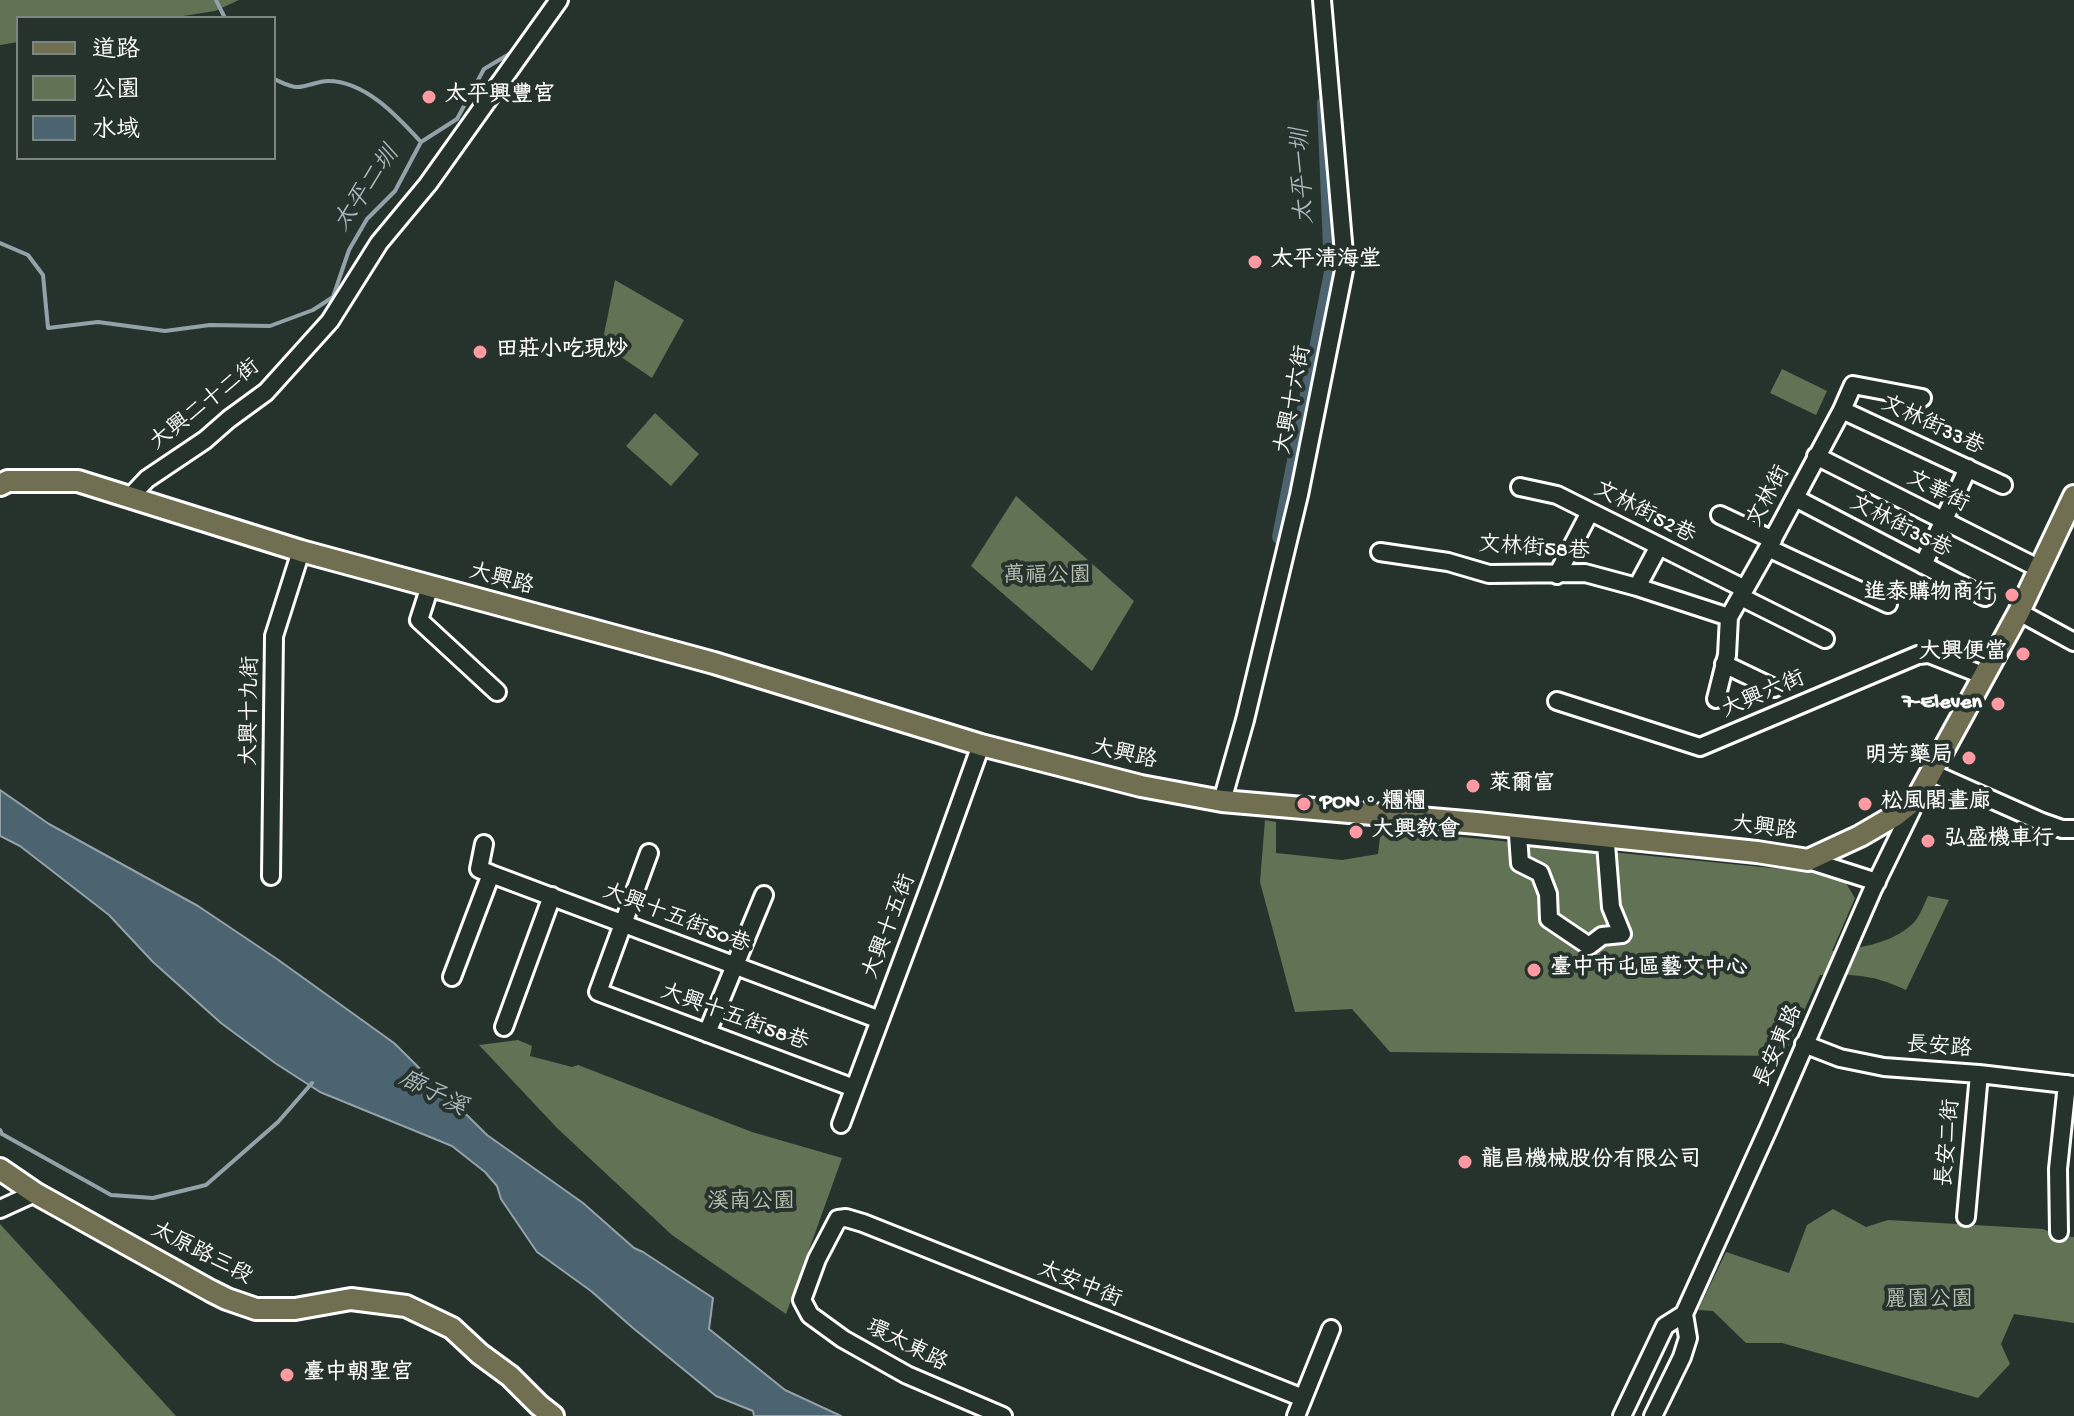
<!DOCTYPE html>
<html>
<head>
<meta charset="utf-8">
<style>
  body { margin:0 }
  #map { position:relative; width:2074px; height:1416px; overflow:hidden; background:#26332d; font-family:"Gochi Hand","LXGW WenKai TC",sans-serif }
  canvas { display:block }
  .legend { position:absolute; left:16px; top:16px; width:260px; height:144px; box-sizing:border-box; background:#26332d; border:2px solid #7d8581; margin:0; padding:10px 14px; list-style:none; font-size:24px; color:#fff }
  .legend li { display:flex; align-items:center; gap:16px; height:40px }
  .legend b { width:40px; border:2px solid #7d8581 }
</style>
</head>
<body>
<div id="map">
<canvas width="2074" height="1416"></canvas>
<ul class="legend">
<li><b style="height:10px;background:#716f52"></b>道路</li>
<li><b style="height:22px;background:#627254"></b>公園</li>
<li><b style="height:22px;background:#4b646f"></b>水域</li>
</ul>
</div>
<script>
const context = document.querySelector('canvas').getContext('2d');
context.lineJoin = 'round';
function fill(path, color) {
  context.fillStyle = color;
  context.fill(path, 'evenodd');
}
function stroke(path, color, width, dash) {
  context.strokeStyle = color;
  context.lineWidth = width;
  context.lineCap = dash ? 'butt' : 'round';
  context.setLineDash(dash || []);
  context.stroke(path);
}
function write(font, color, halo, rows, align = 'center') {
  context.font = font + ' "Gochi Hand","LXGW WenKai TC",sans-serif';
  context.lineWidth = 8;
  context.setLineDash([]);
  context.textBaseline = 'middle';
  context.strokeStyle = halo;
  context.fillStyle = color;
  for (const [text, x, y, turn = 0] of rows) {
    context.save();
    context.translate(x, y);
    context.rotate((+turn || 0) * Math.PI / 180);
    context.textAlign = isNaN(turn) ? turn : align;
    if (halo) context.strokeText(text, 0, 0);
    context.fillText(text, 0, 0);
    context.restore();
  }
}
fill(new Path2D(`
  M 0,0 L 239,0 L 215,11 L 170,18 L 18,18 L 18,42 L 0,45 Z
  M 615,280 L 684,320 L 652,378 L 602,344 Z
  M 1782,369 L 1827,391 L 1816,415 L 1770,393 Z
  M 655,413 L 699,454 L 671,486 L 626,446 Z
  M 1016,496 L 1134,601 L 1092,671 L 971,566 Z
  M 1265,820 L 1276,822 L 1276,853 L 1342,860 L 1378,854 L 1381,829 L 1841,875 L 1855,898 L 1832,951 C 1859,949 1898,942 1916,920 C 1921,913 1924,904 1928,896 L 1949,900 L 1906,990 C 1874,975 1856,974 1820,975 L 1784,1056 L 1390,1052 L 1352,1009 L 1295,1012 L 1260,882 Z
  M 518,1040 L 532,1046 L 530,1056 L 572,1067 L 578,1065 L 752,1132 L 842,1158 L 786,1314 L 672,1235 L 557,1128 L 479,1045 Z
  M 1833,1209 L 1866,1227 L 1888,1220 L 2043,1229 L 2059,1236 L 2074,1237 L 2074,1323 L 2014,1314 L 2001,1344 L 2010,1364 L 1978,1398 L 1782,1343 L 1746,1343 L 1713,1311 L 1698,1310 L 1726,1252 L 1789,1273 L 1807,1225 Z
  M 0,1224 L 176,1416 L 0,1416 Z`), '#627254');
const water = new Path2D(`
  M 0,790 L 49,824 L 198,906 L 277,959 L 394,1043 L 487,1135 L 583,1203 L 634,1248 L 643,1252 L 713,1298 L 709,1329 L 785,1390 L 841,1416 L 754,1416 L 753,1411 L 716,1396 L 633,1328 L 591,1291 L 537,1252 L 501,1199 L 497,1186 L 485,1172 L 452,1146 L 320,1092 L 275,1063 L 221,1023 L 153,962 L 109,915 L 20,846 L 0,836 Z`);
fill(water, '#4b646f');
stroke(water, '#93a2a9', 2);
stroke(new Path2D(`
  M 216,0 L 225,18
  M 274,79 C 281,82 290,87 297,87 C 308,87 317,81 328,81 C 365,81 397,116 420,141
  M 0,243 L 28,255 L 43,275 L 48,328 L 98,322 L 165,331 L 210,325 L 270,326 L 313,310 L 333,297 L 349,250 L 367,219 L 395,191 L 421,142 L 457,119 L 484,69 L 516,50
  M 0,1130 L 2,1134 L 111,1195 L 153,1198 L 206,1185 L 278,1122 L 312,1083`), '#93a2a9', 4);
stroke(new Path2D(`
  M 1279,537 L 1331,272 L 1324,103`), '#4b646f', 14);
const minor = new Path2D(`
  M 1842,410 L 2003,485
  M 1816,456 L 2038,568
  M 1520,487 L 1557,495 L 1745,589
  M 131,496 L 147,479 L 205,440 L 229,419 L 266,392 L 330,321 L 379,243 L 428,184 L 559,0
  M 1795,498 L 1985,597
  M 1720,515 L 1773,540
  M 1768,548 L 1888,604
  M 1380,552 L 1448,562 L 1489,574 L 1585,573 L 1637,587 L 1729,617
  M 1923,565 L 1968,468
  M 1557,575 L 1590,512
  M 430,586 L 419,620 L 497,692
  M 1637,587 L 1659,546
  M 1741,597 L 1825,639
  M 2019,612 L 2074,642
  M 1724,664 L 1774,688
  M 1716,699 L 1727,655 L 1729,617 L 1768,548 L 1842,410 L 1853,385 L 1922,398
  M 1557,701 L 1700,747 L 1918,655 L 1929,654 L 1985,676
  M 1932,773 L 2042,822 L 2062,829 L 2074,829
  M 1222,801 L 1245,720 L 1299,495 L 1345,265 L 1322,0
  M 1518,835 L 1606,844 L 1611,907 L 1622,934 L 1602,936 L 1589,946 L 1549,919 L 1548,894 L 1540,873 L 1520,863 Z
  M 484,844 L 479,869 L 491,874 L 880,1020
  M 649,853 L 598,992 L 854,1088
  M 1808,860 L 1877,882
  M 271,876 L 274,636 L 301,551
  M 452,977 L 491,874
  M 504,1027 L 552,896
  M 707,1033 L 764,895
  M 1804,1044 L 1840,1058 L 1884,1067 L 1979,1074 L 2074,1085
  M 841,1124 L 932,881 L 981,745
  M 0,1209 L 35,1193
  M 1966,1217 L 1979,1074
  M 2059,1232 L 2058,1169 L 2067,1084
  M 1684,1314 L 1769,1127 L 1872,891 L 1917,799
  M 1003,1416 L 907,1375 L 843,1339 L 810,1315 L 802,1300 L 817,1259 L 838,1219 L 846,1218 L 863,1223 L 1303,1398
  M 1296,1416 L 1331,1329
  M 1622,1416 L 1665,1326 L 1684,1314
  M 1653,1416 L 1682,1357 L 1688,1338 L 1684,1314`);
const major = new Path2D(`
  M 0,485 L 8,481 L 78,481 L 301,551 L 714,663 L 981,745 L 1141,786 L 1222,801 L 1477,823 L 1757,852 L 1808,860 L 1860,836 L 1896,815 L 1917,798 L 2019,612 L 2074,496
  M 0,1169 L 35,1193 L 211,1291 L 227,1299 L 256,1309 L 295,1309 L 351,1299 L 406,1306 L 452,1328 L 480,1354 L 510,1376 L 539,1405 L 553,1416`);
stroke(minor, '#fff', 22);
stroke(major, '#fff', 26);
stroke(minor, '#26332d', 16);
stroke(major, '#716f52', 20);
for (const [x, y, r, color] of [
  [429,97,8,"#ff9aa2"],
  [1255,262,8,"#ff9aa2"],
  [480,352,8,"#ff9aa2"],
  [2012,595,8,"#ff9aa2"],
  [2023,654,8,"#ff9aa2"],
  [1998,704,8,"#ff9aa2"],
  [1969,758,8,"#ff9aa2"],
  [1473,786,8,"#ff9aa2"],
  [1304,804,8,"#ff9aa2"],
  [1865,804,8,"#ff9aa2"],
  [1356,832,8,"#ff9aa2"],
  [1928,841,8,"#ff9aa2"],
  [1534,970,8,"#ff9aa2"],
  [1465,1162,8,"#ff9aa2"],
  [287,1375,8,"#ff9aa2"]
]) {
  const dot = new Path2D();
  dot.arc(x, y, r, 0, 2 * Math.PI);
  context.fillStyle = color;
  context.fill(dot);
  stroke(dot, '#26332d', 3);
}
write('bold 22px', '#fff', '#26332d', [
  ["太平興豐宮",445,97],
  ["太平清海堂",1271,262],
  ["田莊小吃現炒",496,352],
  ["進泰購物商行",1996,595,"right"],
  ["大興便當",2007,654,"right"],
  ["7-Eleven",1982,704,"right"],
  ["明芳藥局",1953,758,"right"],
  ["萊爾富",1489,786],
  ["PON。糰糰",1320,804],
  ["松風閣畫廊",1881,804],
  ["大興教會",1372,832],
  ["弘盛機車行",1944,841],
  ["臺中市屯區藝文中心",1550,970],
  ["龍昌機械股份有限公司",1481,1162],
  ["臺中朝聖宮",303,1375]
], 'left');
write('22px', '#fff', '#26332d', [
  ["大興十六街",1295,400,-79],
  ["大興二十二街",206,406,-38],
  ["文林街33巷",1932,427,25],
  ["文華街",1937,493,27],
  ["文林街",1770,497,-62],
  ["文林街52巷",1644,514,27],
  ["文林街35巷",1900,528,27],
  ["文林街58巷",1534,550,4],
  ["大興路",501,581,15],
  ["大興六街",1764,696,-23],
  ["大興十九街",252,711,-89],
  ["大興路",1124,756,13],
  ["大興路",1764,830,7],
  ["大興十五街50巷",676,920,21],
  ["大興十五街",891,927,-69],
  ["大興十五街58巷",734,1019,20],
  ["長安東路",1780,1047,-66],
  ["長安路",1939,1049,4],
  ["長安二街",1950,1143,-85],
  ["太原路三段",201,1255,27],
  ["太安中街",1079,1286,22],
  ["環太東路",906,1347,27]
]);
write('22px', '#b8c0b2', '#26332d', [
  ["萬福公園",1047,578],
  ["溪南公園",751,1204],
  ["麗園公園",1929,1302]
]);
write('italic 24px', '#aeb9be', '#26332d', [
  ["太平一圳",1305,176,-93],
  ["太平二圳",368,190,-56],
  ["廍子溪",432,1095,27]
]);
</script>
</body>
</html>
